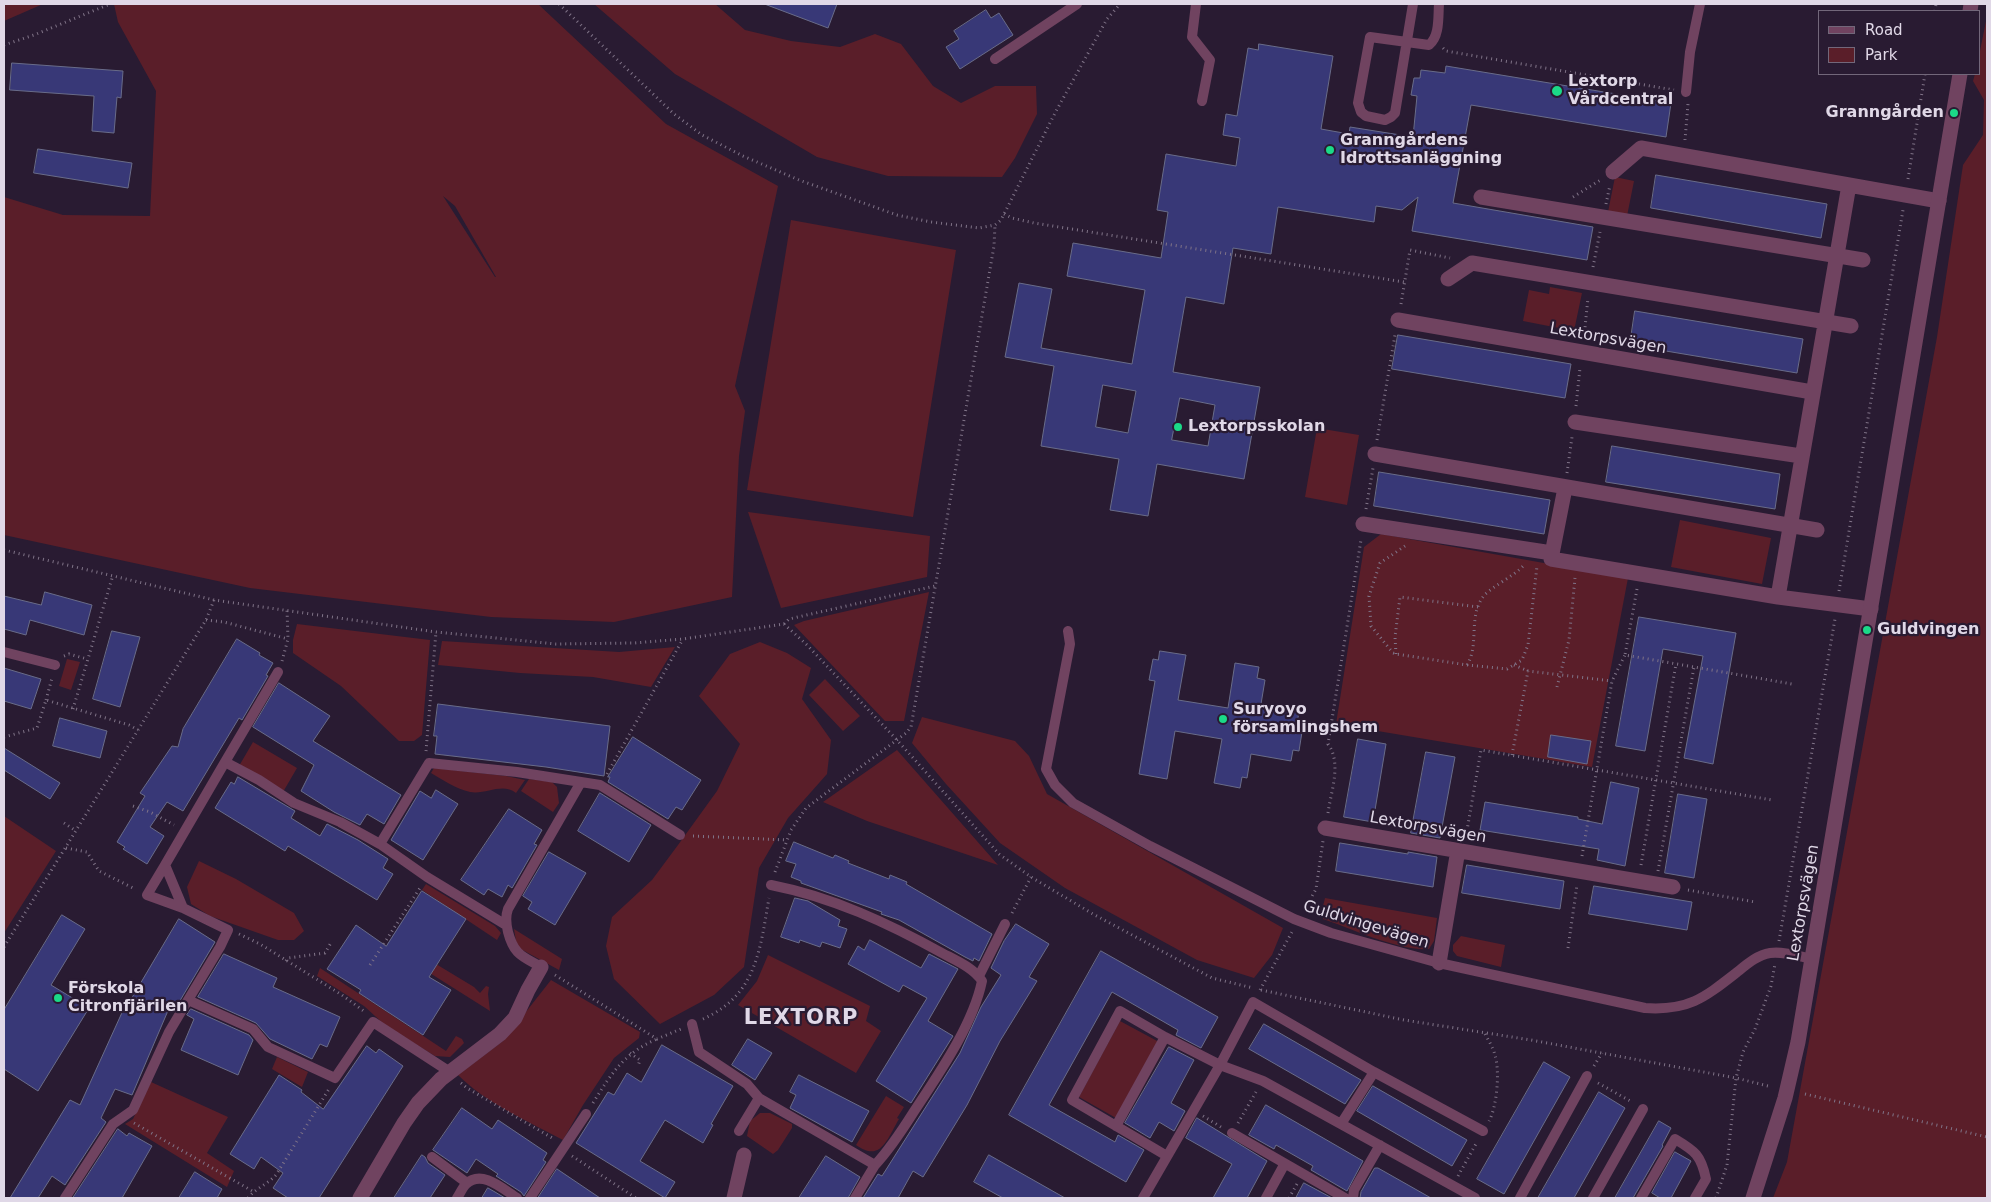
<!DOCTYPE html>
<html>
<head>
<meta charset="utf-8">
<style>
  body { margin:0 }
  #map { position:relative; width:1991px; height:1202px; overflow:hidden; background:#291b32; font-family:"DejaVu Sans",sans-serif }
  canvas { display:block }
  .frame { position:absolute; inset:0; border:5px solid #e0d8e7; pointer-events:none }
  .legend { position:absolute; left:1818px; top:10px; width:162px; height:65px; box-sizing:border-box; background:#291b32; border:1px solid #72677a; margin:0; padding:6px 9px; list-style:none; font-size:15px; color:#e0d8e7 }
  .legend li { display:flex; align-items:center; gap:10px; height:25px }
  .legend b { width:25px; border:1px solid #72677a }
</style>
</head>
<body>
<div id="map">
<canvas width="1991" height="1202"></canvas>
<div class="frame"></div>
<ul class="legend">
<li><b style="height:6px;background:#704360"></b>Road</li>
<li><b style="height:14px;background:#5a1e29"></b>Park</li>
</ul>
</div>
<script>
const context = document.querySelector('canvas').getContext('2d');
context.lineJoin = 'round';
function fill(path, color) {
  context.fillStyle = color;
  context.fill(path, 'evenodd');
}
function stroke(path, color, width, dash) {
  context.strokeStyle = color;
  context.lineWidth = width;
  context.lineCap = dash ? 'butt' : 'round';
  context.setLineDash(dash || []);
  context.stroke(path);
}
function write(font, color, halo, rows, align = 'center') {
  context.font = font + ' "DejaVu Sans",sans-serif';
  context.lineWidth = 4.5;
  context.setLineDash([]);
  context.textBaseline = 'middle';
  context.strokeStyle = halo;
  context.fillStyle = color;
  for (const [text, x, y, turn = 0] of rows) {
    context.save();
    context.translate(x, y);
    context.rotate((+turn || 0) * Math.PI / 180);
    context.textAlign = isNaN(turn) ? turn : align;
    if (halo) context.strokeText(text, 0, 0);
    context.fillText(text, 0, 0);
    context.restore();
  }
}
fill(new Path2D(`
  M 4,4 L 43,4 L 4,21 Z
  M 114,4 L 538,4 L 666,124 L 778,186 L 735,386 L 745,411 L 739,456 L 732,597 L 614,622 L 491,617 L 250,588 L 4,535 L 4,197 L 63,215 L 150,216 L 156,91 L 118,22 ZM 443,196 L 455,206 L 496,277 L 495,277 Z
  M 594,4 L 715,4 L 745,30 L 791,41 L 840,47 L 875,34 L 901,44 L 933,86 L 961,103 L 995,86 L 1036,86 L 1037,114 L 1015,158 L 1002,177 L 888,176 L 817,157 L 675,74 Z
  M 1987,16 L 1987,1198 L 1773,1198 L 1787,1162 L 1937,337 L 1963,165 L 1983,135 L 1984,100 L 1973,81 L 1975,74 L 1980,74 L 1980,51 Z
  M 1615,177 L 1634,181 L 1627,216 L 1608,212 Z
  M 791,220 L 956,250 L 913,517 L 747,490 Z
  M 1550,287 L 1582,293 L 1574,331 L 1523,321 L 1529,290 L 1549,294 Z
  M 1317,428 L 1359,435 L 1347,505 L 1305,497 Z
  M 748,512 L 930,536 L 927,577 L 781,608 Z
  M 1680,520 L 1771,538 L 1762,584 L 1671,567 Z
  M 1381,534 L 1628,578 L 1592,767 L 1336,724 L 1364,547 Z
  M 929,592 L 904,721 L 885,721 L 794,625 L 804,621 Z
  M 297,624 L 430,640 L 422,735 L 414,741 L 399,741 L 341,686 L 293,653 L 293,640 Z
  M 442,641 L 619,652 L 675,647 L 651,687 L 593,677 L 520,673 L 438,665 Z
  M 760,642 L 787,653 L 811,668 L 802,699 L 831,740 L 827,774 L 788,818 L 759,868 L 744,967 L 714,995 L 660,1024 L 614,979 L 606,946 L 612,917 L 652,880 L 678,845 L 717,791 L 740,744 L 699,696 L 730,654 Z
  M 67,659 L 80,662 L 71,690 L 59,686 Z
  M 825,679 L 860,716 L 843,731 L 809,695 Z
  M 922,717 L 1015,741 L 1029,756 L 1047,794 L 1283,928 L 1272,955 L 1254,978 L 1197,960 L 1065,888 L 1000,843 L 946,784 L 912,743 Z
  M 253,742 L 297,768 L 283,792 L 239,766 Z
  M 897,750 L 998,865 L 867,821 L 823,802 Z
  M 434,768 L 506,776 L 525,780 L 516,793 C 502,782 486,795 470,792 C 456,789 443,780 431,773 Z
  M 529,779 L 552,782 L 557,787 L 559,803 L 553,812 L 521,791 Z
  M 4,816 L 56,851 L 4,933 Z
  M 199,861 L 236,879 L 294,913 L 304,931 L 294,940 L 278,940 L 210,916 L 191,904 L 187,887 Z
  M 426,884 L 495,926 L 501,933 L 497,940 L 422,890 Z
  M 1325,898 L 1437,918 L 1434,941 L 1429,949 C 1398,951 1353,929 1323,919 L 1322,910 Z
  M 514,929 L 562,959 L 559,970 L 517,947 Z
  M 1461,936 L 1505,945 L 1501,967 L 1457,956 L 1453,951 L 1453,945 Z
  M 393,938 L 474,987 L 480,993 L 486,986 L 489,987 L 488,994 L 490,1011 L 387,946 Z
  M 768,955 L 870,1006 L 866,1021 L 881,1031 L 856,1073 L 738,1005 L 757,981 Z
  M 320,968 L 446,1051 L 456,1036 L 462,1039 L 464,1043 L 450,1057 L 435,1056 L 386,1026 L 364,1006 L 317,976 Z
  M 551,980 L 640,1032 L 639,1038 L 614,1058 L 583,1105 L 563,1140 C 528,1121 487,1104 458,1075 L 503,1041 Z
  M 1120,1021 L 1159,1042 L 1116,1118 L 1079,1097 Z
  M 277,1057 L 308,1072 L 302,1087 L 272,1069 Z
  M 151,1082 L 228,1117 L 207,1153 L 234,1171 L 227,1187 L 125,1124 L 133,1119 Z
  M 886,1096 L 904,1107 L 897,1118 L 899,1119 C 887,1139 881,1163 856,1145 Z
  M 760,1113 L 770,1113 L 792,1124 L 792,1128 L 778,1150 L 773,1154 L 747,1136 L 750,1121 Z`), '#5a1e29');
const building = new Path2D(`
  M 768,4 L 837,4 L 828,28 L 767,5 Z
  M 986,10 L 991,18 L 999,13 L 1013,35 L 960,69 L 946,47 L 959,39 L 954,31 Z
  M 1259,44 L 1333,56 L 1321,129 L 1349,134 L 1350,127 L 1413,137 L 1417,96 L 1411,95 L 1414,78 L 1420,78 L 1421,70 L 1445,73 L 1446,66 L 1671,103 L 1666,137 L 1471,105 L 1453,203 L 1593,227 L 1587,260 L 1412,231 L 1418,197 L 1402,210 L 1376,206 L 1374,222 L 1278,207 L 1271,254 L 1233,248 L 1224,304 L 1186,297 L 1173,372 L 1260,387 L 1244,479 L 1157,464 L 1148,516 L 1110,510 L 1119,459 L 1041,446 L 1054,366 L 1005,357 L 1019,283 L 1052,289 L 1041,348 L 1132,364 L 1145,290 L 1067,276 L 1073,243 L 1161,258 L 1168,212 L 1157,210 L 1166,154 L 1236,166 L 1240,138 L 1223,135 L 1226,114 L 1237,116 L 1248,48 L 1258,50 ZM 1103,385 L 1136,391 L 1128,433 L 1096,427 ZM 1180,398 L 1215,405 L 1208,446 L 1172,440 Z
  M 12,63 L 123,71 L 121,98 L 117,97 L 114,133 L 92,131 L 94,96 L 10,90 Z
  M 38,149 L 132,163 L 128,188 L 34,173 Z
  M 1656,175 L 1827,204 L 1821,238 L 1651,208 Z
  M 1635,311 L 1803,339 L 1797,373 L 1630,345 Z
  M 1398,335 L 1571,364 L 1565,398 L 1392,369 Z
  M 1612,446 L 1780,474 L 1775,509 L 1606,482 Z
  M 1379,472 L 1550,500 L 1544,534 L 1374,506 Z
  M 45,592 L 92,605 L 84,635 L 30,620 L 26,635 L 4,629 L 4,596 L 41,605 Z
  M 1639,617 L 1736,633 L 1713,764 L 1684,758 L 1703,656 L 1663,649 L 1645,751 L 1616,746 Z
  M 112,631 L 140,637 L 120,707 L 93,699 Z
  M 237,639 L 260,653 L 259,655 L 273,663 L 266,675 L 268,676 L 242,720 L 239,718 L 183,811 L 167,802 L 150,827 L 164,836 L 147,864 L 123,849 L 125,847 L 117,842 L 145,796 L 140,793 L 172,746 L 178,747 L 183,729 Z
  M 1160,651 L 1186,655 L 1178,700 L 1228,708 L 1235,663 L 1259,667 L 1257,678 L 1265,680 L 1261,704 L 1299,711 L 1296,731 L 1302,732 L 1299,751 L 1293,750 L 1291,761 L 1251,754 L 1247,778 L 1242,777 L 1240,788 L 1214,783 L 1222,739 L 1175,731 L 1167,779 L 1139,774 L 1155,681 L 1149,680 L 1153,659 L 1158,660 Z
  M 4,668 L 41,679 L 31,709 L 4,701 Z
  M 279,683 L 330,716 L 313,741 L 401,795 L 384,824 L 367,814 L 360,825 L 334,812 L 301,791 L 314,765 L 253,727 Z
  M 438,704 L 610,726 L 604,776 L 546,767 L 435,754 L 437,736 L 434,736 Z
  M 60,718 L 107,731 L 100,758 L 53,746 Z
  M 1551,735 L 1591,741 L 1587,764 L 1548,757 Z
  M 633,737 L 701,780 L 682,810 L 676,807 L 668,819 L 608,782 L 610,777 L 608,777 Z
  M 1358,739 L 1386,744 L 1373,822 L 1344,817 Z
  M 4,748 L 60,783 L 50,799 L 4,770 Z
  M 1426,752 L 1455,757 L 1440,838 L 1411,833 Z
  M 238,777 L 295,811 L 291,818 L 320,836 L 327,824 L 358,840 L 388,859 L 383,868 L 393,874 L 377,900 L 288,846 L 285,851 L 215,808 L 231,782 L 234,784 Z
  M 1611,782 L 1639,788 L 1625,866 L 1597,860 L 1599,849 L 1480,830 L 1485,802 L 1578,817 L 1578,819 L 1602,824 Z
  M 436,790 L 458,804 L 423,860 L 391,840 L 420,791 L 431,798 Z
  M 600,793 L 651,825 L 629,862 L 578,831 Z
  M 1678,794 L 1707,799 L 1694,878 L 1665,873 Z
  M 509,809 L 542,830 L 534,844 L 537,845 L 512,888 L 508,885 L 502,897 L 488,889 L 484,895 L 461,880 Z
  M 794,842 L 833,858 L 835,855 L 849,861 L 848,863 L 889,879 L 890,875 L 907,882 L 906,884 L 992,934 L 979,961 L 974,958 L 973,961 L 965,957 L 899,920 L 881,914 L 882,912 L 801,883 L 801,881 L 791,877 L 796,864 L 786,861 Z
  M 1340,843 L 1408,854 L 1408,852 L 1437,857 L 1433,887 L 1336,871 Z
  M 549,852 L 586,873 L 555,925 L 528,909 L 532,902 L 523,896 Z
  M 1467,865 L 1564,881 L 1560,909 L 1462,893 Z
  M 1594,886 L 1692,902 L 1687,930 L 1589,914 Z
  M 422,891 L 466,919 L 429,977 L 451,990 L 423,1035 L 359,993 L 361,990 L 327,969 L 356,925 L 386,946 Z
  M 795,898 L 808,901 L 840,920 L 838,926 L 847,929 L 840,948 L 822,942 L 820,947 L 800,940 L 799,943 L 781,937 Z
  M 62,915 L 85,929 L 51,985 L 89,1008 L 38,1091 L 4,1069 L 4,1010 Z
  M 179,919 L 215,942 L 175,1009 L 170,1006 L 132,1095 L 115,1089 L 101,1118 L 106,1122 L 65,1185 L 52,1176 L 38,1198 L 10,1198 L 70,1100 L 80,1105 L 125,1006 L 126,1007 Z
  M 1016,924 L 1049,944 L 1029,977 L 1037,981 L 1000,1041 L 967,1105 L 923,1177 L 913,1171 L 898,1198 L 863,1198 L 878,1174 L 882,1176 L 960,1053 L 981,1007 L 1001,975 L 991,968 L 1004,941 Z
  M 870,940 L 921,968 L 929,954 L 958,969 L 928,1021 L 953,1036 L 911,1103 L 876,1081 L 927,998 L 903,985 L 899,992 L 848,964 L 858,946 L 864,950 Z
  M 1101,951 L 1218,1017 L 1201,1048 L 1176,1035 L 1178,1030 L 1112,992 L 1049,1105 L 1115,1142 L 1118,1135 L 1144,1150 L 1126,1182 L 1009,1115 Z
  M 224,954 L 277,978 L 273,987 L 340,1017 L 327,1047 L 320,1044 L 312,1059 L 270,1039 L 256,1023 L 198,997 Z
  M 191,1009 L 249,1035 L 253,1040 L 238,1075 L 181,1050 L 194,1019 L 187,1015 Z
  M 1264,1024 L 1361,1080 L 1345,1104 L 1249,1049 Z
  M 748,1039 L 772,1053 L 755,1080 L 732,1065 Z
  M 662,1045 L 733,1086 L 711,1124 L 713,1125 L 703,1143 L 665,1120 L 640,1161 L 675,1182 L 665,1198 L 576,1143 L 608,1092 L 614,1095 L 627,1073 L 641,1082 Z
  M 367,1046 L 376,1053 L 379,1049 L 403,1066 L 319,1198 L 288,1198 L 273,1188 L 283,1173 L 261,1157 L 254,1169 L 230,1154 L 279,1075 L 302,1090 L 301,1092 L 323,1109 Z
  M 1169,1047 L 1194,1060 L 1171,1103 L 1185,1111 L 1174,1131 L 1159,1122 L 1150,1138 L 1125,1123 Z
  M 1544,1062 L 1570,1077 L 1504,1194 L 1477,1179 Z
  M 799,1075 L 869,1111 L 852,1142 L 790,1108 L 796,1095 L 790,1092 Z
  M 1373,1086 L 1467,1140 L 1452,1166 L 1357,1111 Z
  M 1599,1092 L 1625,1108 L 1574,1198 L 1538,1198 Z
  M 1266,1105 L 1363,1161 L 1347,1191 L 1311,1170 L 1313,1166 L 1276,1145 L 1274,1149 L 1249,1135 Z
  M 462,1108 L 492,1129 L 498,1120 L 547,1153 L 543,1160 L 546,1162 L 524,1196 L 521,1192 L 496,1176 L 498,1174 L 476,1159 L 467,1173 L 433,1150 Z
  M 1197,1118 L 1267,1161 L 1247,1198 L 1213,1198 L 1232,1164 L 1186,1138 Z
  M 1659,1121 L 1671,1128 L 1662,1145 L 1663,1146 L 1633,1198 L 1615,1198 Z
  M 118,1129 L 127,1136 L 129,1133 L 152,1146 L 122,1198 L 73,1198 Z
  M 1675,1152 L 1691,1161 L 1671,1198 L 1660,1198 L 1652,1193 Z
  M 422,1155 L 425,1157 L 428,1163 L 445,1175 L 430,1198 L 394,1198 Z
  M 989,1155 L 1065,1198 L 1003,1198 L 974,1182 Z
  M 826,1156 L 860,1177 L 848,1198 L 799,1198 Z
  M 1375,1168 L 1378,1168 L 1431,1198 L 1360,1198 L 1361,1192 Z
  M 557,1169 L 600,1198 L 538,1198 Z
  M 195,1172 L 222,1189 L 217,1198 L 179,1198 Z
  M 1304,1183 L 1332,1198 L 1296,1198 Z
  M 488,1188 L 495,1192 L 505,1198 L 482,1198 Z`);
fill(building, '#383877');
stroke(building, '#696c89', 1);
stroke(new Path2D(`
  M 559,4 L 674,114 L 702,135 L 743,156 L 799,180 L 897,215 L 931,222 L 979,228 L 995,225 L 1001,220 L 1055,113 L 1107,19 L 1120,4
  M 1935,11 L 1936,4
  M 4,45 L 34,35 L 110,4
  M 1443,48 L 1446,51 L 1674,90
  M 1685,140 L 1688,104
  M 1908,179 L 1925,74
  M 1573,197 L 1602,179
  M 1606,204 L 1610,185
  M 1004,214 L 1012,218 L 1034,223 L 1404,282
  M 1593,267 L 1600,232
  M 1401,304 L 1410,250 L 1450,258
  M 1584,337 L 1588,298
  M 1576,406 L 1580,368
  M 1377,440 L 1395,335
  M 1567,473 L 1572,437
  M 1366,509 L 1373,468
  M 1405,546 L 1380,563 L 1369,596 L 1371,626 L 1393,653 L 1396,654 L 1467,665 C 1479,646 1469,620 1481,600 C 1487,588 1514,577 1524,565
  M 4,550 L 214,600 L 436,632 L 556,644 L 634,643 L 683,639 L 784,624 L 807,645 L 897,740 L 999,854 L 1031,877 L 1093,914 L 1212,978 L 1253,988
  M 1637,589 L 1625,655 L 1792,684
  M 1839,591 L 1903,210
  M 206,620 L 224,622 L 288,639
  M 784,624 L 789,619 L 935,586
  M 1396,654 L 1395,637 L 1400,597 L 1478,607
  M 64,656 L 69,654 L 87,659
  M 282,661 L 288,639 L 287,610
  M 1467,665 L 1507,669 L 1522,660 L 1528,645 L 1537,566
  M 1514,665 L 1528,671
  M 1557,687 L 1569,640 L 1575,578
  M 46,700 L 52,678
  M 73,709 L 113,575
  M 4,737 L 37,728 L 46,700 L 129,725 L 138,730
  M 426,751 L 436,632
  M 1512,755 L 1528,671 L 1612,681
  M 607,774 L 683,639
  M 133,806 L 150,812 L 174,825
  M 1328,813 C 1331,791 1342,763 1328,744 L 1361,540
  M 64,823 L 76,831
  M 693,836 L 787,840
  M 1466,836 L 1481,750 L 1772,800
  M 66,848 L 87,852 L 99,871 L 135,889
  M 1582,856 L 1612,681 L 1625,655
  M 1641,865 L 1676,664
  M 1658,871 L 1694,667
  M 775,872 L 791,830 L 806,808 L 906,733 L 911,727 L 994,246 L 995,225
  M 1688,890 L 1755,902
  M 1305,909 L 1316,889 L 1323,841
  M 1012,913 L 1031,877
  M 239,934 L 260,944 L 342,995 L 365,1012
  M 1779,941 L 1835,619
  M 4,947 L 206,620 L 214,600
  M 1568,948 L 1577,885
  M 286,961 L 288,958 L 325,953 L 332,941
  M 370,965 L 420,888
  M 555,975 L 657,1039 L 681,1029
  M 1260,990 L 1292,932
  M 1261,990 L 1404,1020 L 1531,1040 L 1736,1078 L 1768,1086
  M 703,1019 C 757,995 760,949 769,898
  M 1485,1034 C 1489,1041 1493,1048 1495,1055 C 1500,1071 1497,1107 1489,1121
  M 630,1053 L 640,1060 L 638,1066
  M 1594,1066 L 1602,1053
  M 461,1083 L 467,1088 L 554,1139
  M 1598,1083 L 1632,1102
  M 1805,1094 L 1987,1137
  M 593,1103 C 611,1074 624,1053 657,1039
  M 1203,1116 L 1221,1127
  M 134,1123 L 254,1192
  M 1238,1123 L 1256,1092
  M 572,1156 L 636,1198
  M 1458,1176 L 1477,1142
  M 248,1198 C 256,1188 268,1184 276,1175 L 329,1089
  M 1289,1198 L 1297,1184
  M 1716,1198 L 1727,1165 L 1736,1078 L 1743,1052 L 1755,1029 L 1771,986 L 1775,964`), '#807488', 3, [1, 4]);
stroke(new Path2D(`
  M 1196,4 L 1192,37 L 1210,60 L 1202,101
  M 1413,4 L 1395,113 L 1391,117 L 1385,120 L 1366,116 L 1361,112 L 1358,103 L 1370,37 L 1429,45 C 1440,36 1438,17 1439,4
  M 995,59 L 1077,4
  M 1686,92 L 1690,52 L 1700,4
  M 1068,631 L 1070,644 L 1046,769 L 1055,785 L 1073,803 L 1150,846 L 1294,919 L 1331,933 L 1439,963 L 1645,1008 C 1688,1011 1704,998 1736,973 C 1746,965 1757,955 1770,953 C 1783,951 1798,956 1812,959
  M 4,652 L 55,665
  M 278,672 L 225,762 L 259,780 L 294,803 L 340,822 L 380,844
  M 165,865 L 147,895 L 183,908 L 165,865 L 225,762
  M 771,885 C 832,897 888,923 942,953 C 955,960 974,968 982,981 C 973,1025 938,1075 913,1113 C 901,1132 890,1149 875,1165
  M 183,908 L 228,930 L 220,947 L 188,1000 L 253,1029 L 268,1047 L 335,1078 L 373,1022 L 450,1072
  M 506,925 L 427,877 L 380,844 L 429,763 L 517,772 L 581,782
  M 541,967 C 522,956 514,955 508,932 C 506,924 505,917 508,909 L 581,782 L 600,785 L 680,835
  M 979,976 L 1005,924
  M 692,1024 L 699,1052 L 747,1084 L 759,1098 L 739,1131
  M 1165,1037 L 1220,1065 L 1263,1081 L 1475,1198
  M 759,1098 L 875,1165 L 855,1198
  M 1341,1124 L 1374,1072 L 1483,1131
  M 1116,1126 L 1165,1037 L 1120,1011 L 1072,1100 L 1167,1156
  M 1232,1133 L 1345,1198
  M 432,1157 L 467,1183
  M 65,1198 L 113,1124 L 133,1110 L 169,1032 L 188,1000
  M 457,1198 C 460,1194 462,1188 466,1184 C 482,1169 503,1189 517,1198
  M 530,1198 L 586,1114
  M 1143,1198 L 1220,1065 L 1253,1002 L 1374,1072
  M 1266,1198 L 1284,1165
  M 1353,1198 L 1354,1190 L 1380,1145
  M 1520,1198 L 1587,1076
  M 1593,1198 L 1643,1109
  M 1641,1198 L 1675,1139 C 1695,1151 1701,1155 1706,1179 L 1695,1198`), '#704360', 10);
stroke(new Path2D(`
  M 1613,172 L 1641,148 L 1939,201
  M 1481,197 L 1863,260
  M 1448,279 L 1472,263 L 1851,326
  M 1398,320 L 1812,392
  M 1575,422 L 1801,456
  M 1375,454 L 1817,530
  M 1565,488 L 1551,559 L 1778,597 L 1871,609
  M 1363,524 L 1552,553
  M 1778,597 L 1849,185
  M 1325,828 L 1673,887
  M 1439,963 L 1458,850
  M 360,1198 L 404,1123 L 418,1103 L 441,1079 L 500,1034 L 515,1018 L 528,990 L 541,967
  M 734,1198 L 744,1155`), '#704360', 15);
stroke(new Path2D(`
  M 1970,11 L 1971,4
  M 1753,1198 L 1785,1098 L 1798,1042 L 1960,74`), '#704360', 15);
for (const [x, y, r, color] of [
  [1557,91,6,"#1bd988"],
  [1954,113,5,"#1bd988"],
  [1330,150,5,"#1bd988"],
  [1178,427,5,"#1bd988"],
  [1867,630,5,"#1bd988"],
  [1223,719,5,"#1bd988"],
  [58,998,5,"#1bd988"]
]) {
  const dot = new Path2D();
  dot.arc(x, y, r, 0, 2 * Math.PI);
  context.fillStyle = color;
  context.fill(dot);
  stroke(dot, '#291b32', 2);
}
write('bold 16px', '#e0d8e7', '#291b32', [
  ["Lextorp",1568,82],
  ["Vårdcentral",1568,100],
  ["Granngården",1944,113,"right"],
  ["Granngårdens",1340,141],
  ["Idrottsanläggning",1340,159],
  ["Lextorpsskolan",1188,427],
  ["Guldvingen",1877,630],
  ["Suryoyo",1233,710],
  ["församlingshem",1233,728],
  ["Förskola",68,989],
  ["Citronfjärilen",68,1007]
], 'left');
write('16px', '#e0d8e7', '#291b32', [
  ["Lextorpsvägen",1608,339,10],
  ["Lextorpsvägen",1428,828,10],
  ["Lextorpsvägen",1804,903,-80],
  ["Guldvingevägen",1366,925,17]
]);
context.letterSpacing = '1px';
write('bold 21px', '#e0d8e7', '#291b32', [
  ["LEXTORP",801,1019]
]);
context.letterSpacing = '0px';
</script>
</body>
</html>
